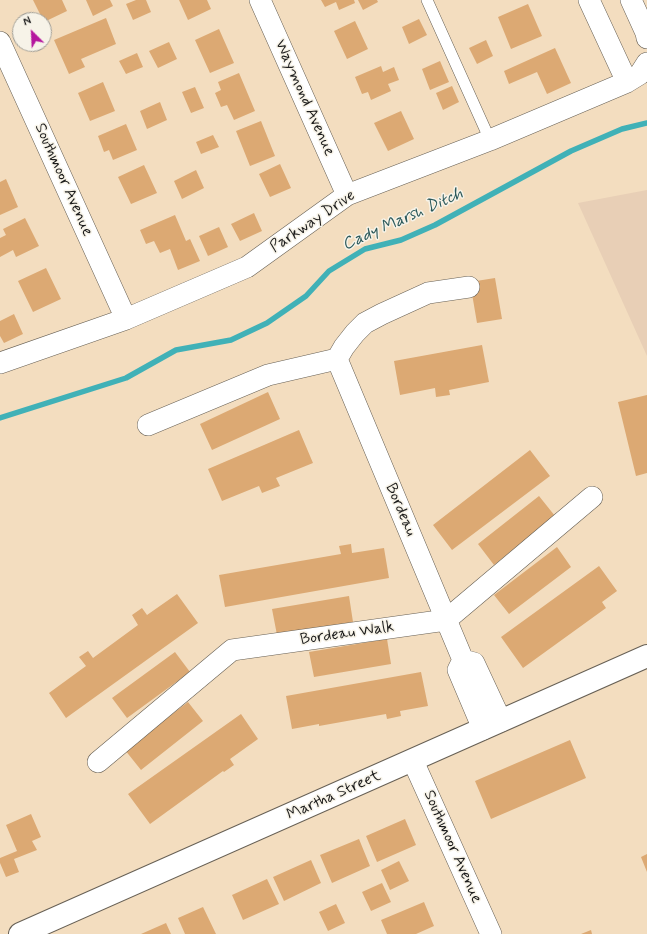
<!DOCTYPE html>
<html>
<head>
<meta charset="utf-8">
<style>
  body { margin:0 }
  #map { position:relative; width:647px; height:934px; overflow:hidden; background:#f3ddbf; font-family:Mynerve,sans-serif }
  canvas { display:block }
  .north { position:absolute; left:12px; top:12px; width:40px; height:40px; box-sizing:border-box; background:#f7f3e8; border:1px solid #9f9d96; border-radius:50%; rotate:336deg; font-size:11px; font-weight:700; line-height:16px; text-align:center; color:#1c1c1c }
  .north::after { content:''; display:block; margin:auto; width:14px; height:18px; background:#b5179e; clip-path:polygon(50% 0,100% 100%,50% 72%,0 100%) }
</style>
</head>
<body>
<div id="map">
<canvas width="647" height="934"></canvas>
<div class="north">N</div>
</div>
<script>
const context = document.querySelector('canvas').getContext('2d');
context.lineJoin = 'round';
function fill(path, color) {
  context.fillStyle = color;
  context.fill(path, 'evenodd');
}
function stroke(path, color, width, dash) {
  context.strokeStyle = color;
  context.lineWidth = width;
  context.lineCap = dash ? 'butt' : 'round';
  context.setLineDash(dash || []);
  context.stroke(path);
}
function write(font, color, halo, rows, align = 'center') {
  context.font = font + ' Mynerve,sans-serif';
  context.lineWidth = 3;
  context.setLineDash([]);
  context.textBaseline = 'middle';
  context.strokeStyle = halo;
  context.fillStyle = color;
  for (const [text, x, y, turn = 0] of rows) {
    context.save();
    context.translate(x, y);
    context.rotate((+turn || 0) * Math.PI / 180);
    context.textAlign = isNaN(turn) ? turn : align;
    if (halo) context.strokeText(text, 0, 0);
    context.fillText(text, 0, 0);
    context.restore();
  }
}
fill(new Path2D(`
  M 647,190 L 647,356 L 578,203 Z`), '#e8cfb6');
stroke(new Path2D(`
  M 0,418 L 126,378 L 176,350 L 231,340 L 267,323 L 306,296 L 329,271 L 365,249 L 401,240 L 435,225 L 571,151 L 622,129 L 647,123`), '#40b1b7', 5.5);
fill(new Path2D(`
  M 33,0 L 62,0 L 67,11 L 44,22 L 44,20 L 43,20 Z
  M 86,0 L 110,0 L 113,6 L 93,16 Z
  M 136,0 L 146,0 L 151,12 L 133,20 L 126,4 Z
  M 179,0 L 207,0 L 211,9 L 188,20 Z
  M 321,0 L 354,0 L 355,3 L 339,10 L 336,2 L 325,7 Z
  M 358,0 L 377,0 L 378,2 L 363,10 Z
  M 528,4 L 542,36 L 511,49 L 498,17 Z
  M 106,18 L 116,44 L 81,59 L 85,67 L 69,74 L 54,40 Z
  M 419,19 L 427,35 L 409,44 L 402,27 Z
  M 355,21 L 368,49 L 347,59 L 334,31 Z
  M 219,29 L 234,63 L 210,73 L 195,40 Z
  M 486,40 L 493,56 L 477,64 L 469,48 Z
  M 169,42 L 177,59 L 158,68 L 149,51 Z
  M 555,48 L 571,83 L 547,94 L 537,72 L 509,84 L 504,71 Z
  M 137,53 L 143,67 L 126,74 L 119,61 Z
  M 440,61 L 449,82 L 430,90 L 422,69 Z
  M 381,66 L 383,72 L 394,67 L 399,80 L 388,84 L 391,91 L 371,100 L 368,92 L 362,94 L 355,77 Z
  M 239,73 L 255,111 L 234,120 L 227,105 L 221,107 L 215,93 L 221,90 L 218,82 Z
  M 103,82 L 115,111 L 90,121 L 78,93 Z
  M 452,86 L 459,102 L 443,110 L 436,93 Z
  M 195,87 L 204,108 L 191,113 L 182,92 Z
  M 160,102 L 167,120 L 147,129 L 140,111 Z
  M 401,111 L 414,139 L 388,151 L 374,123 Z
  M 261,121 L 275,156 L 250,166 L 236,131 Z
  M 126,124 L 137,150 L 113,160 L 109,150 L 104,152 L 98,136 Z
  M 213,135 L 219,147 L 201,154 L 196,142 Z
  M 280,164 L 291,188 L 270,197 L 259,174 Z
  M 144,165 L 157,193 L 131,204 L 118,177 Z
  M 196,170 L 204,188 L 182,199 L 174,181 Z
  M 6,179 L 18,207 L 0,215 L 0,182 Z
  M 254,213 L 262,231 L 240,241 L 231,224 Z
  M 175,215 L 186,241 L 190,239 L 200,261 L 178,270 L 170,249 L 160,253 L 154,241 L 146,244 L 140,230 Z
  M 25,218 L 39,246 L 16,257 L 13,250 L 0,257 L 0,238 L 6,235 L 3,229 Z
  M 219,227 L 228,247 L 208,256 L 199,236 Z
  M 46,268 L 61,299 L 33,312 L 18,281 Z
  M 495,278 L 502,319 L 477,323 L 470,282 Z
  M 14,314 L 23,334 L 4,343 L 0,336 L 0,321 Z
  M 482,345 L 489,382 L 449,390 L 450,395 L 436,397 L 435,388 L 400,395 L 394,361 Z
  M 268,392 L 280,419 L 212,450 L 200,424 Z
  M 647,395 L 647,473 L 636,476 L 618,402 Z
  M 299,430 L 313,463 L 276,478 L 280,486 L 262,493 L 259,486 L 222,501 L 208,469 Z
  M 530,450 L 550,476 L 452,550 L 433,525 Z
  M 539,496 L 555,516 L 494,565 L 478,544 Z
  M 351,544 L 352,553 L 384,548 L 389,578 L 225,607 L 219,575 L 341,554 L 339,546 Z
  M 557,547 L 571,567 L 509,614 L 494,595 Z
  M 599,566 L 617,591 L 602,602 L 606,608 L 523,668 L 501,637 Z
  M 177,594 L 198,623 L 66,718 L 49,693 L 86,666 L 79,657 L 88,651 L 93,658 L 138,625 L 132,615 L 142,608 L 147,615 Z
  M 349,596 L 353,622 L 277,635 L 272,609 Z
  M 387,639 L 391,664 L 314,677 L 309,652 Z
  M 175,652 L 190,672 L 127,718 L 112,698 Z
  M 421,672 L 428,706 L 400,711 L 401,716 L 387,719 L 386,714 L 319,726 L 319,724 L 292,729 L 286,696 Z
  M 188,702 L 203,721 L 141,770 L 125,750 Z
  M 241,714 L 258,739 L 230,759 L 234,765 L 224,772 L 223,771 L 150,824 L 128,794 Z
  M 570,740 L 586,778 L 491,819 L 475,781 Z
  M 31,814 L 41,837 L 32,841 L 37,850 L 14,859 L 19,872 L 6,877 L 0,863 L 0,858 L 17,851 L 6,825 Z
  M 405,819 L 416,845 L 377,862 L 366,836 Z
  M 359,839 L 370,866 L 332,883 L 320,855 Z
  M 647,854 L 647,872 L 641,857 Z
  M 311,860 L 321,883 L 284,901 L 273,877 Z
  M 399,861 L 409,881 L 390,890 L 381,870 Z
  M 267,879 L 279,904 L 243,920 L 232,895 Z
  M 382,883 L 391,902 L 371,911 L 362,892 Z
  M 424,902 L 434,926 L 416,934 L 387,934 L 381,920 Z
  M 336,904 L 345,923 L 328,931 L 319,912 Z
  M 203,907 L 216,934 L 185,934 L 178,918 Z
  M 166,923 L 171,934 L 141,934 Z
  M 591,930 L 592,934 L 581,934 Z`), '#dca973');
const service = new Path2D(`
  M 427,0 L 490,140`);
const minor = new Path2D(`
  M 260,0 L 347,195
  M 589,0 L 627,82
  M 631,0 L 646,33 L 647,38
  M 0,42 L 126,319
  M 337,359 L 463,660
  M 0,363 L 126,319 L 247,267 L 347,195 L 490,140 L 627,82 L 640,74 L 647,63
  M 148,425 L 268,375 L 337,359 L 344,347 L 355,333 L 365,323 L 382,314 L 428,293 L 469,287
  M 463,660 L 458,670 L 483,729
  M 463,660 L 474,663 L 501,721
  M 413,761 L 491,934
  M 98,762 L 232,650 L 446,620 L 592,497`);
const tertiary = new Path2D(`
  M 20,934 L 647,656`);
stroke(service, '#676055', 12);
stroke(minor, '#676055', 22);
stroke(tertiary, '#676055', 24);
stroke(service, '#fff', 11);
stroke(minor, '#fff', 21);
stroke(tertiary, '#fff', 22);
write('16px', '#1c1c1c', '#f7f3e8', [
  ["Waymond Avenue",304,98,66],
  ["Southmoor Avenue",63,180,66],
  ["Parkway Drive",313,222,-34],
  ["Bordeau",400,510,67],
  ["Bordeau Walk",347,634,-8],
  ["Martha Street",334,796,-24],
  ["Southmoor Avenue",452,847,66]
]);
write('italic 17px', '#2a585a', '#f7f3e8', [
  ["Cady Marsh Ditch",403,220,-24]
]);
</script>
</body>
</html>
